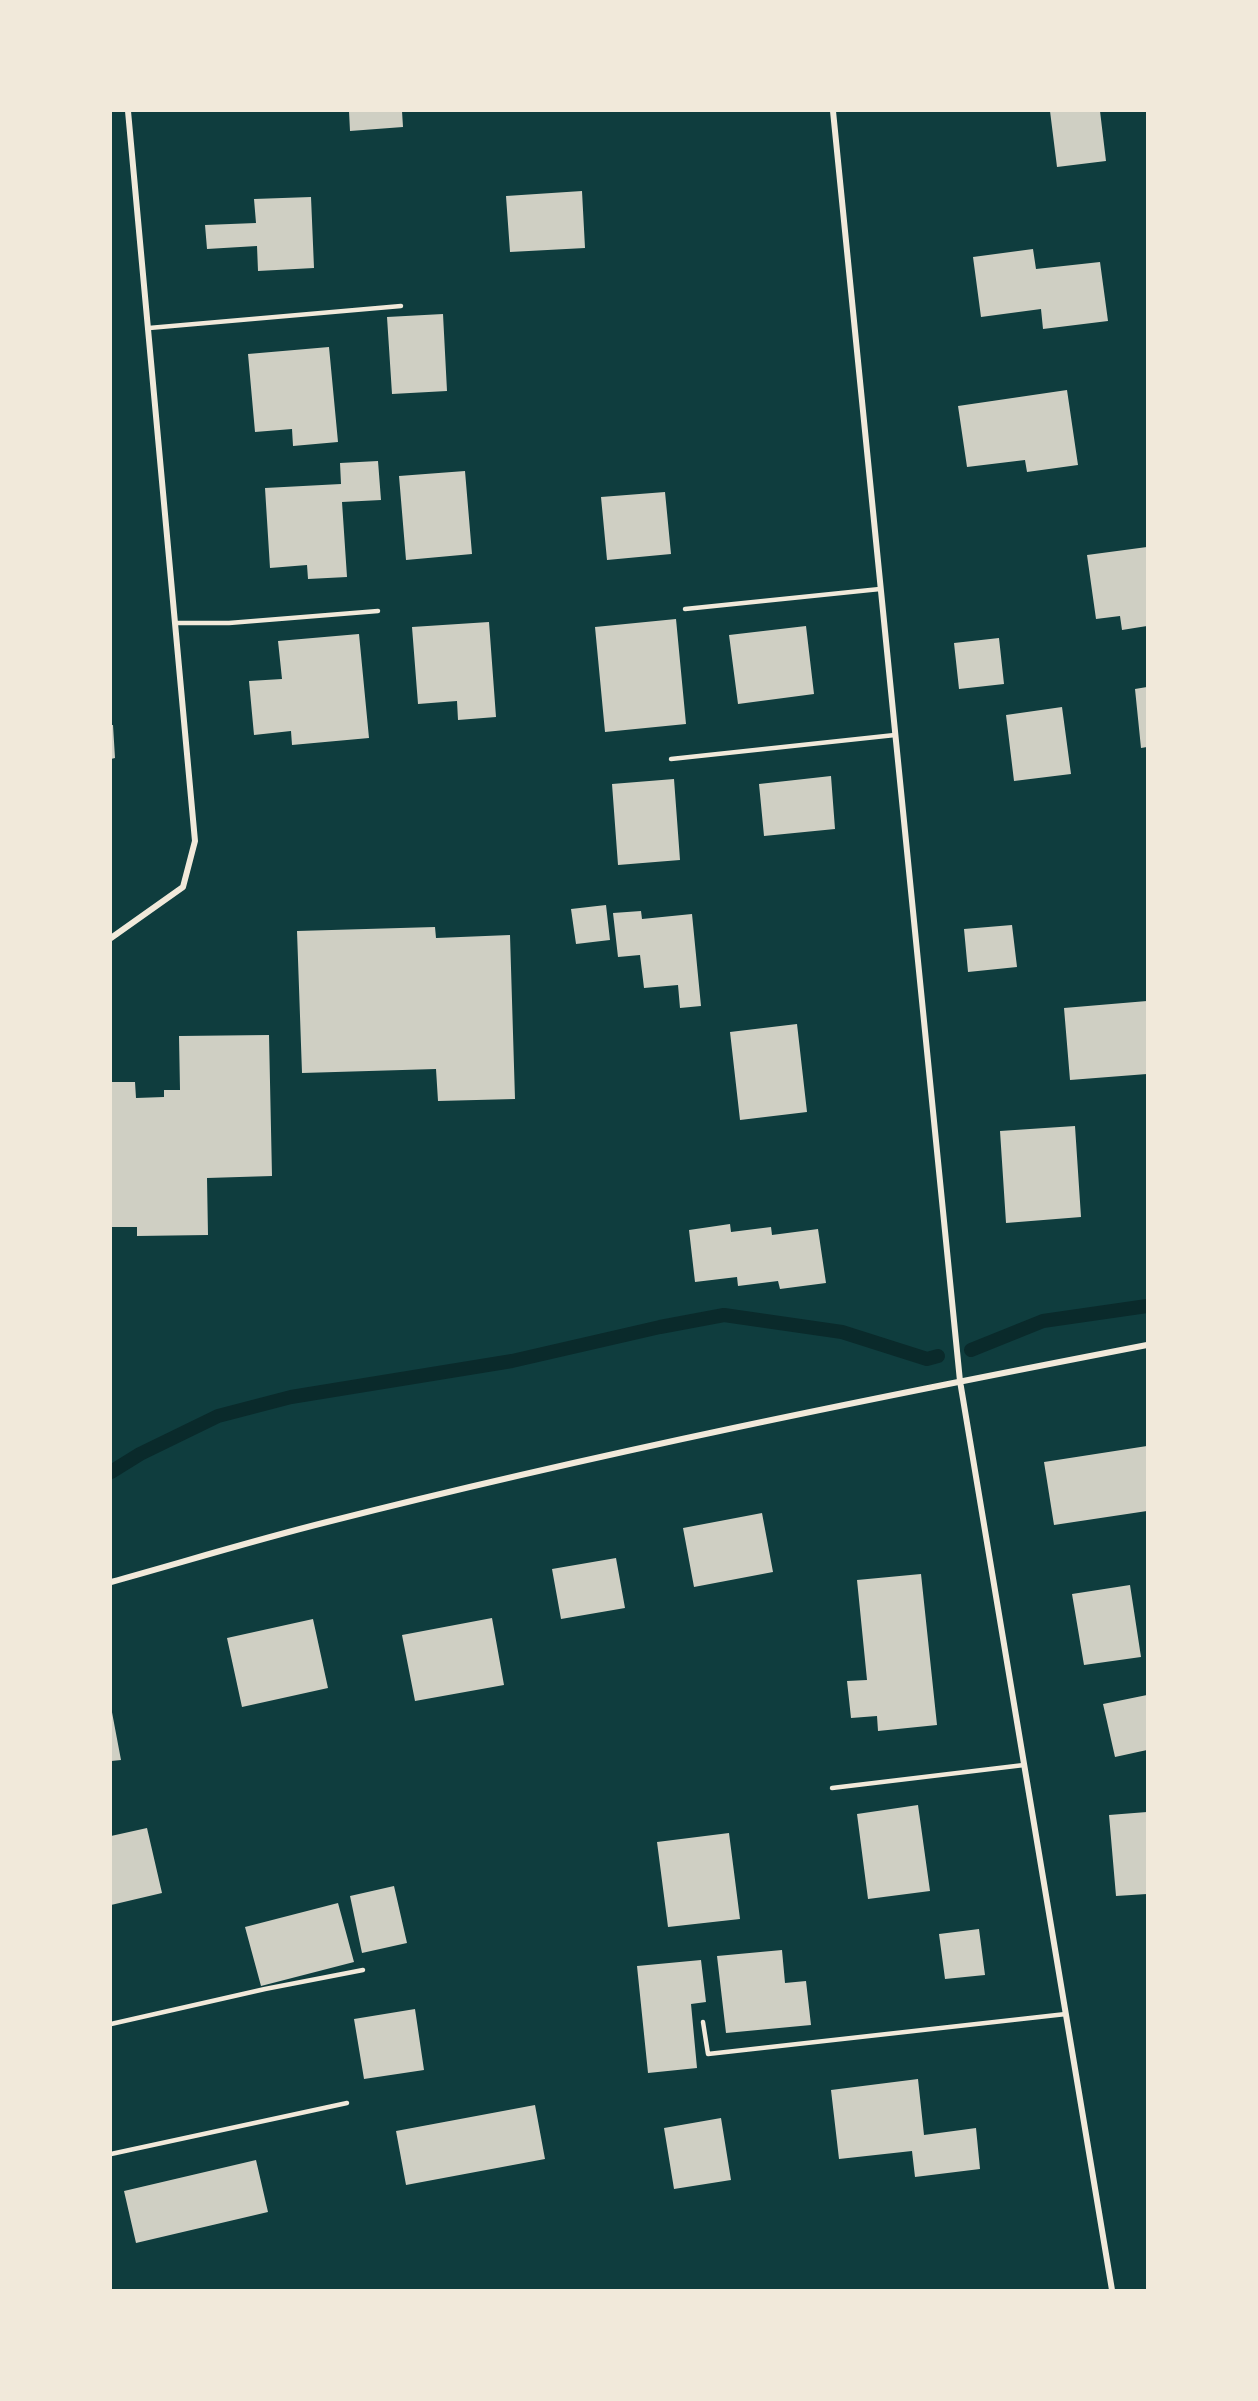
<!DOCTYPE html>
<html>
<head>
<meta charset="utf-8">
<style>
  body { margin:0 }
  #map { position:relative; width:1258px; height:2401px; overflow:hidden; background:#0f3d3e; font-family:Karla,sans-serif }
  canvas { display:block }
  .frame { position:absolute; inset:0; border:112px solid #f1e9da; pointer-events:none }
</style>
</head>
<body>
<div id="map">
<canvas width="1258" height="2401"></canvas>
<div class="frame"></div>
</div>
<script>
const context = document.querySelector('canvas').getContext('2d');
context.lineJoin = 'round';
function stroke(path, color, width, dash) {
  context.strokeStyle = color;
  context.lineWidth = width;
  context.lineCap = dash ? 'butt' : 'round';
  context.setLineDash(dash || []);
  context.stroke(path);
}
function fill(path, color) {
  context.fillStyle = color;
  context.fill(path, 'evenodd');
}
stroke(new Path2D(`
  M 971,1350 L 1043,1321 L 1147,1306
  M 111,1472 L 140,1454 L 218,1416 L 291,1397 L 512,1361 L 660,1327 L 724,1315 L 842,1332 L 927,1359 L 938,1356`), '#0a2a2b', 14);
fill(new Path2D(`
  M 349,111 L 402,111 L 403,127 L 350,131 Z
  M 1050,111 L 1100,111 L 1106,161 L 1057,167 Z
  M 582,191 L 585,248 L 510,252 L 506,196 Z
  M 311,197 L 314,268 L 258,271 L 257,246 L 207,249 L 205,225 L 256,223 L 254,199 Z
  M 1033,249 L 1036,269 L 1100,262 L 1108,321 L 1043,329 L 1041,309 L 981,317 L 973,257 Z
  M 443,314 L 447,391 L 392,394 L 387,317 Z
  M 329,347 L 338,442 L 293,446 L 292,429 L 255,432 L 248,354 Z
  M 1067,390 L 1078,465 L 1027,472 L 1025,460 L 967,467 L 958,406 Z
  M 378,461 L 381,500 L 342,502 L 347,577 L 308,579 L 307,565 L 270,568 L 265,488 L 341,484 L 340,463 Z
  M 465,471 L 472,554 L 406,560 L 399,476 Z
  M 665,492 L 671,554 L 607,560 L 601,497 Z
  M 1147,547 L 1147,626 L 1122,630 L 1120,616 L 1096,619 L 1087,555 Z
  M 676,619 L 686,724 L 605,732 L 595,627 Z
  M 489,622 L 496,717 L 458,720 L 457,701 L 418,704 L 412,627 Z
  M 806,626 L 814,694 L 738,704 L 729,635 Z
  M 359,634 L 369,738 L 292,745 L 291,731 L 254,735 L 249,681 L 282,679 L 278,641 Z
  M 999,638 L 1004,684 L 959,689 L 954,643 Z
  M 1147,687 L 1147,747 L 1141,748 L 1135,689 Z
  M 1062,707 L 1071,774 L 1014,781 L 1006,715 Z
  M 111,725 L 113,725 L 115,758 L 111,759 Z
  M 831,776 L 835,829 L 764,836 L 759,784 Z
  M 674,779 L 680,860 L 618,865 L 612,784 Z
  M 606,905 L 610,940 L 576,944 L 571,909 Z
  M 641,911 L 642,919 L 692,914 L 701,1006 L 680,1008 L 678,985 L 644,988 L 640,955 L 618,957 L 613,913 Z
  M 1012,925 L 1017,967 L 968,972 L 964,929 Z
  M 435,927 L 436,938 L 510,935 L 515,1099 L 438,1101 L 436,1069 L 302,1073 L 297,931 Z
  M 1147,1001 L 1147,1074 L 1070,1080 L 1064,1008 Z
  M 797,1024 L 807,1112 L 740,1120 L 730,1032 Z
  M 269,1035 L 272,1176 L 207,1178 L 208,1235 L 137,1236 L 137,1227 L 111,1227 L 111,1082 L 135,1082 L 136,1098 L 164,1097 L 164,1090 L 180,1090 L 179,1036 Z
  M 1075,1126 L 1081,1217 L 1006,1223 L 1000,1131 Z
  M 730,1224 L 731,1232 L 771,1227 L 772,1235 L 818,1229 L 826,1283 L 780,1289 L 778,1281 L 738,1286 L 737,1277 L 695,1282 L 689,1230 Z
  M 1147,1446 L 1147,1511 L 1054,1525 L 1044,1462 Z
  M 762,1513 L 773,1572 L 694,1587 L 683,1528 Z
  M 616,1558 L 625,1608 L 561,1619 L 552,1569 Z
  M 921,1574 L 937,1725 L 878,1731 L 877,1716 L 851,1718 L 847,1681 L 867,1680 L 857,1580 Z
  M 1130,1585 L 1141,1657 L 1084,1665 L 1072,1594 Z
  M 492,1618 L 504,1685 L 415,1701 L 402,1635 Z
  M 313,1619 L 328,1688 L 242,1707 L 227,1638 Z
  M 1147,1695 L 1147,1750 L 1115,1757 L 1103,1704 Z
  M 111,1707 L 121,1760 L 111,1761 Z
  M 918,1805 L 930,1891 L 868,1899 L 857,1814 Z
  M 1147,1812 L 1147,1894 L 1116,1896 L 1109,1815 Z
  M 147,1828 L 162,1893 L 111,1905 L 111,1836 Z
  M 729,1833 L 740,1919 L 668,1927 L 657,1842 Z
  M 394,1886 L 407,1943 L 362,1953 L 350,1896 Z
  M 338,1903 L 354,1962 L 261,1986 L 245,1927 Z
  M 979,1929 L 985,1975 L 945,1979 L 939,1934 Z
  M 782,1950 L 785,1983 L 806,1981 L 811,2025 L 726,2033 L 717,1956 Z
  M 701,1960 L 706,2002 L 691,2004 L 697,2068 L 648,2073 L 637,1966 Z
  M 415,2009 L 424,2070 L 364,2079 L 354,2019 Z
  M 918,2079 L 924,2135 L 976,2128 L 980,2169 L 915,2177 L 912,2151 L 839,2159 L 831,2090 Z
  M 535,2105 L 545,2159 L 406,2185 L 396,2131 Z
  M 721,2118 L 731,2180 L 674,2189 L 664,2128 Z
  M 256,2160 L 268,2212 L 136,2243 L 124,2191 Z`), '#cfcfc3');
stroke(new Path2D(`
  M 149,328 L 401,306
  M 685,609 L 880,589
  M 175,623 L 229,623 L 378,611
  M 671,759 L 895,735
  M 832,1788 L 1024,1765
  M 703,2022 L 708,2054 L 1066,2014
  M 111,2024 L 265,1989 L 363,1970
  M 111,2154 L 347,2103`), '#f1e9da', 4.5);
stroke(new Path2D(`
  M 833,111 L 960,1381 L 1112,2290
  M 111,938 L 183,887 L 195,841 L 128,111
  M 111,1582 C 183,1562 255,1540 327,1522 C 598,1453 873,1398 1147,1345`), '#f1e9da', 6);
</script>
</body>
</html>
